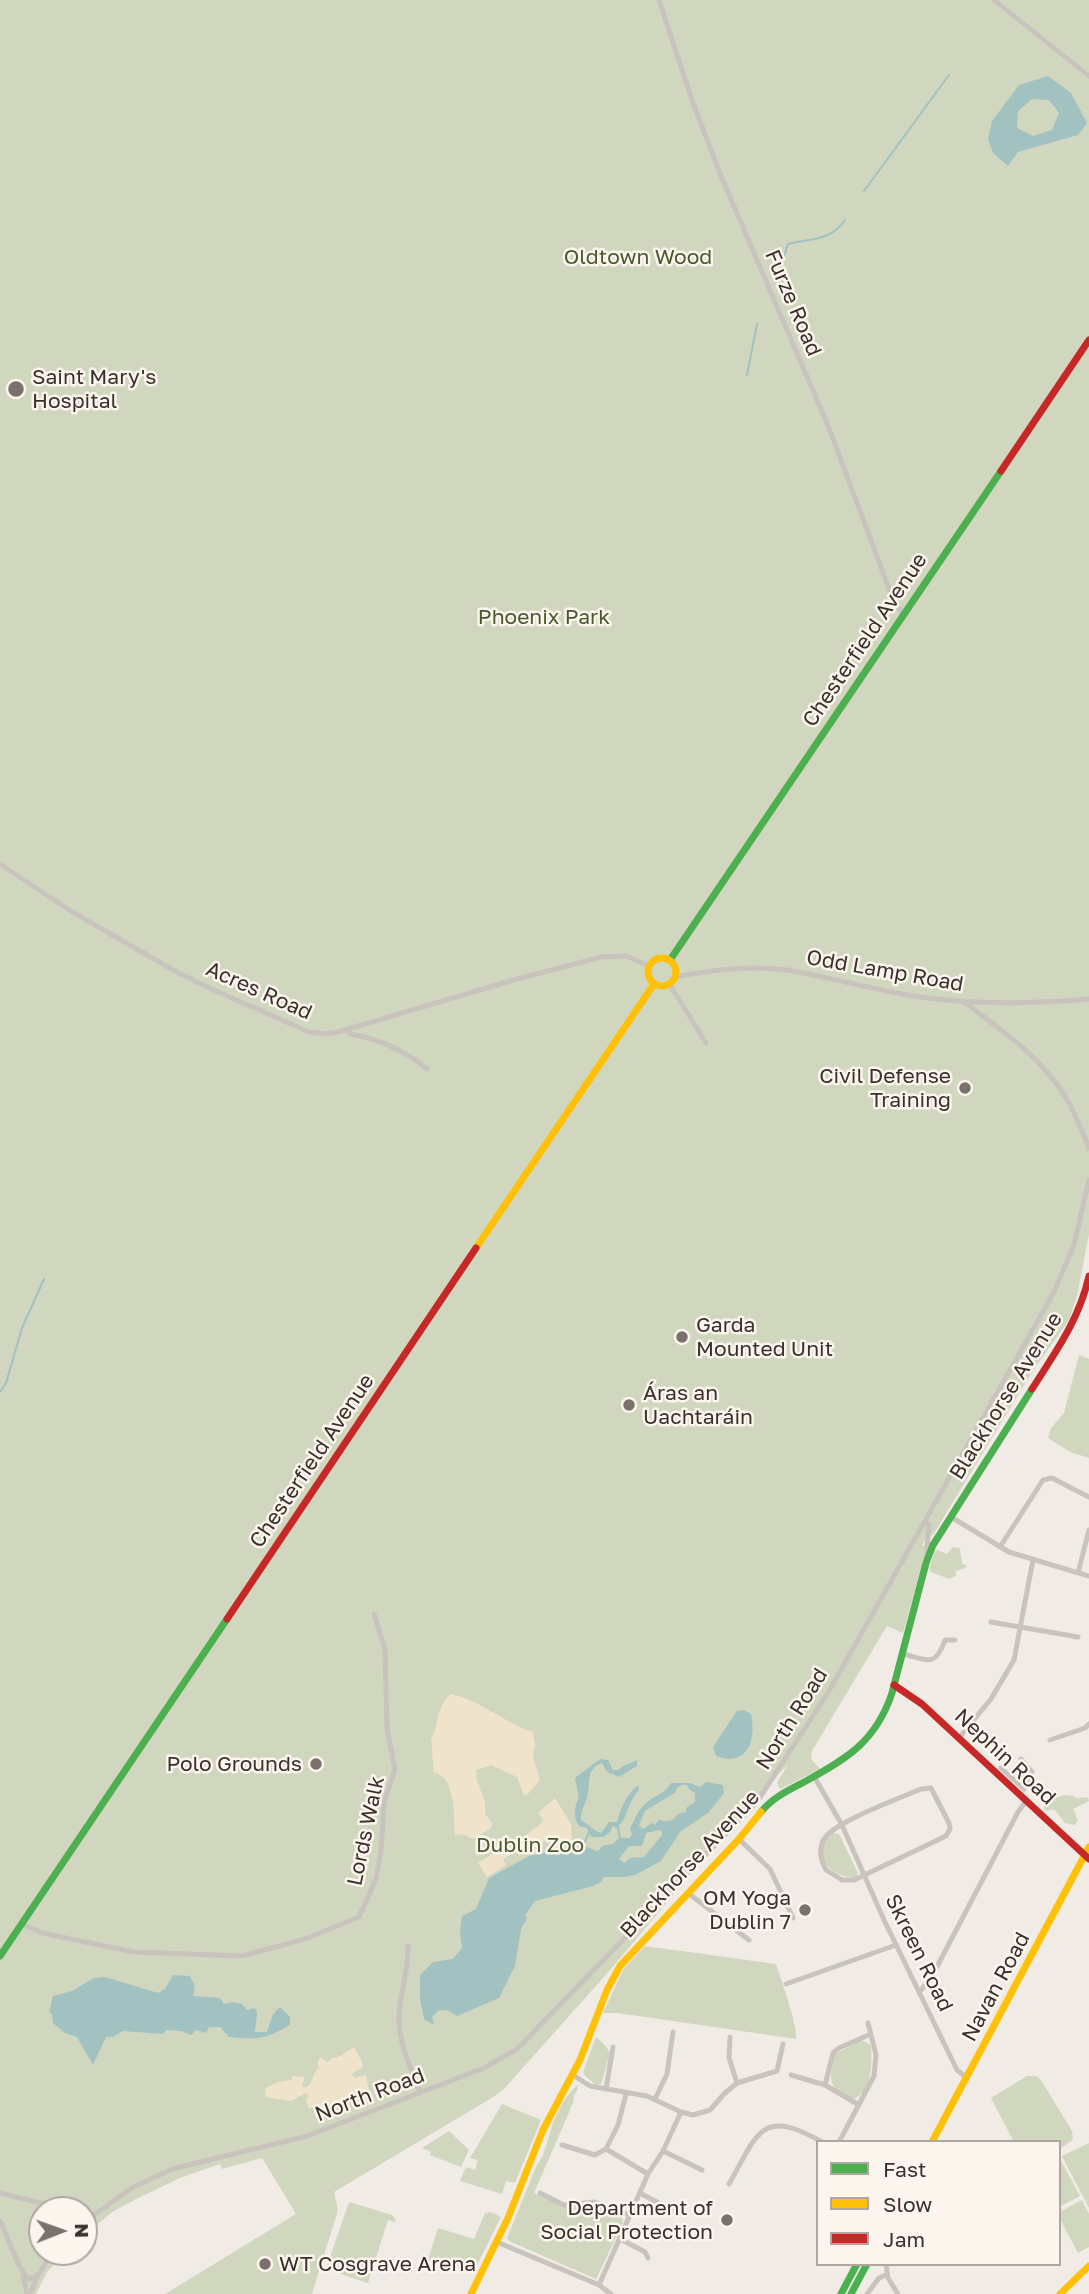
<!DOCTYPE html>
<html>
<head>
<meta charset="utf-8">
<style>
  body { margin:0 }
  #map { position:relative; width:1089px; height:2294px; overflow:hidden; background:#f0ebe5; font-family:"Golos Text",sans-serif }
  canvas { display:block }
  .legend { position:absolute; left:816px; top:2140px; width:245px; height:126px; box-sizing:border-box; background:#fbf5ee; border:2px solid #aea6a0; margin:0; padding:9px 12px; list-style:none; font-size:21px; color:#3b302b }
  .legend li { display:flex; align-items:center; gap:14px; height:35px }
  .legend b { width:35px; border:2px solid #aea6a0 }
  .north { position:absolute; left:28px; top:2196px; width:70px; height:70px; box-sizing:border-box; background:#fbf5ee; border:2px solid #aea6a0; border-radius:50%; rotate:89deg; font-size:19px; font-weight:700; line-height:28px; text-align:center; color:#3b302b }
  .north::after { content:''; display:block; margin:auto; width:24px; height:32px; background:#7a716c; clip-path:polygon(50% 0,100% 100%,50% 72%,0 100%) }
</style>
</head>
<body>
<div id="map">
<canvas width="1089" height="2294"></canvas>
<ul class="legend">
<li><b style="height:9px;background:#4caf50"></b>Fast</li>
<li><b style="height:9px;background:#ffc107"></b>Slow</li>
<li><b style="height:9px;background:#c62828"></b>Jam</li>
</ul>
<div class="north">N</div>
</div>
<script>
const context = document.querySelector('canvas').getContext('2d');
context.lineJoin = 'round';
function fill(path, color) {
  context.fillStyle = color;
  context.fill(path, 'evenodd');
}
function stroke(path, color, width, dash) {
  context.strokeStyle = color;
  context.lineWidth = width;
  context.lineCap = dash ? 'butt' : 'round';
  context.setLineDash(dash || []);
  context.stroke(path);
}
function write(font, color, halo, rows, align = 'center') {
  context.font = font + ' "Golos Text",sans-serif';
  context.lineWidth = 5;
  context.setLineDash([]);
  context.textBaseline = 'middle';
  context.strokeStyle = halo;
  context.fillStyle = color;
  for (const [text, x, y, turn = 0] of rows) {
    context.save();
    context.translate(x, y);
    context.rotate((+turn || 0) * Math.PI / 180);
    context.textAlign = isNaN(turn) ? turn : align;
    if (halo) context.strokeText(text, 0, 0);
    context.fillText(text, 0, 0);
    context.restore();
  }
}
fill(new Path2D(`
  M 0,0 L 1089,0 L 1089,1234 L 1077,1296 L 1069,1320 L 1032,1372 L 933,1535 L 927,1536 L 922,1546 L 925,1545 L 926,1550 L 903,1633 L 887,1626 L 812,1751 C 809,1761 815,1763 820,1769 L 780,1789 L 777,1783 L 788,1764 L 725,1833 L 611,1969 L 503,2090 L 490,2099 L 334,2192 L 338,2210 L 312,2294 L 165,2294 L 296,2214 L 262,2158 L 222,2169 L 220,2164 L 180,2178 L 138,2198 L 112,2212 L 84,2236 L 84,2210 L 42,2210 L 42,2252 L 66,2252 L 47,2272 L 36,2294 L 0,2294 Z
  M 1079,1355 L 1089,1359 L 1089,1458 L 1070,1452 L 1048,1438 L 1051,1428 L 1064,1413 Z
  M 953,1547 L 960,1548 L 962,1564 L 967,1565 L 965,1568 L 956,1571 L 956,1576 L 949,1579 L 931,1572 L 929,1569 L 935,1551 L 938,1550 L 947,1554 Z
  M 1066,1795 L 1073,1796 L 1078,1799 L 1082,1797 L 1088,1798 L 1089,1801 L 1073,1809 L 1078,1821 L 1074,1825 L 1065,1823 L 1054,1809 L 1046,1811 L 1043,1805 L 1049,1799 Z
  M 833,1833 L 839,1834 L 858,1873 L 856,1877 C 829,1879 809,1852 833,1833 Z
  M 645,1946 L 776,1964 C 782,1984 797,2022 796,2039 L 618,2013 L 603,2013 L 624,1968 Z
  M 596,2037 L 605,2045 L 610,2053 L 601,2084 L 596,2085 L 585,2076 L 583,2072 Z
  M 862,2040 L 871,2045 C 872,2063 873,2089 854,2099 C 828,2089 828,2080 835,2054 Z
  M 1027,2076 L 1036,2076 L 1041,2080 L 1072,2131 L 1073,2140 L 1059,2149 L 1059,2142 L 1014,2142 L 991,2098 Z
  M 577,2085 L 578,2089 L 574,2095 L 573,2103 L 534,2193 L 564,2207 L 595,2204 L 621,2215 L 623,2223 L 596,2279 L 509,2241 L 507,2238 L 536,2167 L 543,2155 L 554,2120 L 564,2100 Z
  M 502,2104 L 541,2120 L 515,2183 L 506,2181 L 502,2194 L 460,2181 L 466,2167 L 475,2170 L 478,2160 L 470,2158 Z
  M 449,2131 L 469,2150 L 461,2167 L 430,2155 L 431,2152 L 422,2148 Z
  M 1089,2143 L 1089,2208 L 1062,2156 Z
  M 1059,2157 L 1080,2196 L 1059,2207 Z
  M 1082,2200 L 1089,2214 L 1089,2247 L 1078,2253 L 1059,2217 L 1059,2212 Z
  M 349,2202 L 392,2215 L 396,2220 L 395,2222 L 388,2220 L 368,2283 L 326,2269 Z
  M 490,2212 L 501,2217 L 473,2273 L 428,2260 L 438,2228 L 474,2239 L 485,2213 Z`), '#d1d6bf');
fill(new Path2D(`
  M 451,1694 C 482,1701 504,1723 533,1732 L 535,1744 L 533,1757 L 540,1780 L 528,1794 L 524,1795 L 517,1777 L 491,1765 L 477,1770 C 473,1787 488,1792 485,1814 L 493,1824 L 490,1829 L 473,1839 L 462,1834 L 455,1835 C 453,1815 457,1779 434,1772 L 431,1739 C 440,1725 435,1706 451,1694 Z
  M 555,1798 L 571,1824 L 572,1839 L 557,1844 L 547,1838 L 540,1847 L 525,1847 L 503,1859 L 506,1865 L 487,1877 L 478,1863 L 497,1851 L 500,1855 L 544,1821 L 538,1813 Z
  M 354,2047 L 363,2064 L 362,2068 L 351,2074 L 355,2078 L 366,2075 L 369,2091 C 357,2094 347,2102 334,2107 L 332,2103 L 317,2108 L 316,2106 L 309,2109 L 306,2101 L 309,2095 L 306,2093 L 291,2101 L 266,2097 L 265,2088 L 279,2082 L 292,2080 L 292,2076 L 305,2077 L 302,2087 L 307,2087 C 314,2081 312,2074 319,2068 L 317,2063 L 320,2057 L 328,2062 L 333,2057 L 337,2058 Z`), '#efe3cc');
fill(new Path2D(`
  M 1048,76 L 1071,93 L 1087,123 L 1078,135 L 1018,152 L 1008,166 L 993,153 L 988,139 L 992,121 L 1019,85 ZM 1032,99 L 1049,100 L 1059,113 L 1052,130 L 1033,136 L 1017,128 L 1018,111 Z
  M 744,1710 L 751,1714 C 757,1740 747,1768 716,1756 L 713,1747 L 737,1711 Z
  M 600,1759 L 608,1760 L 613,1770 L 618,1770 L 623,1766 L 637,1760 L 637,1766 L 619,1777 L 607,1772 L 602,1763 C 585,1769 591,1783 587,1798 C 584,1806 581,1811 581,1820 C 588,1824 594,1831 601,1833 L 609,1822 L 617,1822 C 621,1807 626,1796 638,1785 L 639,1790 C 627,1802 628,1820 616,1828 L 613,1826 L 609,1833 L 604,1837 L 591,1837 L 587,1828 L 579,1826 C 573,1818 574,1806 579,1798 L 575,1778 Z
  M 706,1782 L 723,1785 L 724,1793 L 709,1812 L 680,1832 L 661,1861 L 635,1875 L 624,1877 L 604,1877 L 601,1882 L 593,1886 L 535,1901 L 525,1915 L 527,1918 L 521,1929 L 515,1966 L 499,1998 L 457,2016 L 447,2010 L 438,2011 L 432,2017 L 434,2025 L 424,2019 L 420,1999 L 420,1975 L 433,1962 L 453,1959 L 462,1948 L 460,1932 L 462,1916 L 476,1909 L 489,1878 L 529,1856 L 551,1851 L 557,1855 L 567,1846 L 573,1849 L 585,1846 L 596,1851 L 600,1850 L 602,1846 L 613,1844 L 619,1838 L 629,1838 L 632,1835 L 630,1828 C 635,1820 637,1811 645,1804 C 653,1796 666,1793 671,1783 L 690,1783 L 700,1787 ZM 681,1785 L 687,1785 L 689,1789 L 695,1793 L 695,1802 L 686,1808 L 686,1812 L 678,1814 C 672,1822 669,1822 659,1820 L 655,1825 L 652,1823 L 643,1829 L 639,1825 L 645,1811 L 676,1792 L 676,1789 ZM 659,1830 L 662,1831 L 662,1835 L 644,1857 L 630,1858 L 624,1863 L 619,1859 L 629,1846 L 642,1846 L 646,1833 Z
  M 173,1975 L 190,1976 L 195,1986 L 193,1996 L 220,1998 L 224,2004 L 232,2002 L 242,2004 L 247,2010 L 255,2008 L 257,2013 L 255,2032 L 267,2032 L 273,2014 L 280,2007 L 290,2017 L 290,2025 C 266,2039 257,2040 229,2037 L 220,2027 L 209,2027 L 206,2033 L 196,2030 L 191,2035 L 181,2031 L 167,2030 L 162,2034 L 123,2031 L 113,2037 L 106,2037 L 93,2065 L 77,2037 L 65,2033 L 53,2023 L 52,2014 L 49,2012 L 53,1996 L 72,1991 L 94,1978 L 105,1977 L 158,1993 L 165,1989 Z`), '#a1c2c1');
stroke(new Path2D(`
  M 864,191 L 949,75
  M 775,283 L 788,244 C 810,238 830,242 845,220
  M 747,375 L 757,324
  M 0,1392 L 6,1383 L 22,1328 L 44,1279
  M 618,1827 L 620,1838
  M 583,1846 L 589,1832`), '#a1c2c1', 2);
stroke(new Path2D(`
  M 659,0 L 693,103 L 721,176 L 829,428 L 891,594 L 903,615
  M 994,0 L 1089,76
  M 0,864 L 71,911 L 173,970 L 207,987 L 309,1032 L 325,1034 L 338,1032 L 510,981 L 601,957 L 626,956 L 649,966
  M 675,977 C 710,970 752,965 787,970 C 829,977 871,989 913,996 C 970,1005 1031,1004 1089,999
  M 670,985 L 706,1043
  M 962,1001 C 1001,1029 1045,1060 1069,1103 C 1076,1117 1083,1133 1089,1148
  M 348,1029 L 350,1034 C 380,1039 404,1050 427,1069
  M 951,1517 L 1009,1552 L 1089,1576
  M 925,1521 L 929,1525 L 926,1561
  M 1000,1547 L 1043,1480 L 1052,1478 L 1089,1497
  M 1078,1573 L 1089,1530
  M 991,1622 L 1078,1637
  M 903,1654 C 928,1660 935,1668 945,1640 L 955,1640
  M 959,1738 L 991,1699 L 1014,1660 L 1033,1560
  M 1050,1740 L 1085,1728 L 1089,1724
  M 1001,1768 L 1024,1789 L 1032,1772 L 1021,1759
  M 815,1778 L 842,1825 L 884,1920 L 957,2070 L 967,2078
  M 931,1788 L 949,1823 L 950,1829 L 946,1836 L 854,1880 L 842,1880 L 826,1870 C 821,1860 818,1850 824,1839 C 834,1822 900,1798 921,1789 Z
  M 739,1839 L 770,1869 L 793,1918
  M 688,1893 L 749,1940
  M 22,1924 L 42,1933 L 134,1952 L 242,1956 L 305,1939 L 359,1917 L 376,1879 L 381,1851 L 384,1802 L 395,1770 L 387,1728 L 385,1649 L 374,1614
  M 408,1946 C 409,1972 398,1997 399,2023 C 400,2046 412,2071 420,2092
  M 786,1984 L 896,1945
  M 919,1992 L 930,1980 L 1018,1812 L 1026,1801
  M 730,2037 L 729,2058 L 737,2083
  M 573,2075 L 590,2086 L 647,2096 L 681,2112 L 693,2115 L 710,2110 L 724,2094 L 737,2083 L 777,2071 L 783,2044
  M 791,2075 L 825,2085 L 859,2105
  M 825,2085 L 833,2053 L 839,2048 L 871,2034
  M 606,2089 L 613,2047
  M 655,2099 L 667,2074 L 673,2032
  M 839,2142 L 874,2076 L 876,2055 L 868,2023
  M 562,2145 L 595,2155 L 606,2149 L 648,2174
  M 606,2149 L 618,2125 L 626,2094
  M 663,2151 L 702,2170
  M 729,2184 C 758,2133 761,2107 822,2142
  M 0,2193 L 41,2203 L 52,2210
  M 540,2193 L 564,2205 L 595,2202 L 629,2215
  M 640,2193 L 677,2213
  M 0,2221 C 7,2234 19,2273 29,2279 L 38,2275
  M 84,2222 L 132,2188 L 172,2169 L 307,2136 L 484,2068 L 517,2049 L 757,1802 L 829,1691 L 1054,1292 L 1074,1245 L 1089,1180
  M 620,2239 L 645,2252 L 648,2258
  M 497,2242 L 599,2285 L 611,2294
  M 886,2264 L 888,2278 L 898,2294
  M 23,2275 L 27,2294
  M 599,2285 L 648,2174 L 663,2151 L 681,2112
  M 30,2294 L 38,2275 L 53,2252
  M 867,2294 L 879,2278 L 886,2275`), '#c9c3be', 5);
stroke(new Path2D(`
  M 670,960 L 1001,471
  M 761,1812 C 773,1797 789,1790 806,1781 C 848,1758 876,1741 892,1693 L 926,1563 L 933,1545 L 1032,1389
  M 0,1956 L 227,1619
  M 841,2294 L 857,2264
  M 851,2294 L 867,2264`), '#4caf50', 7);
stroke(new Path2D(`
  M648 972a14 14 0 1 1 28 0a14 14 0 1 1-28 0Z
  M 476,1248 L 654,984
  M 932,2142 L 1089,1847
  M 471,2294 L 508,2218 L 543,2130 L 580,2060 L 607,1990 L 620,1966 L 739,1839 L 761,1812
  M 1060,2294 L 1089,2266`), '#ffc107', 7);
stroke(new Path2D(`
  M 1001,471 L 1089,340
  M 1032,1389 C 1056,1351 1079,1320 1089,1276
  M 227,1619 L 476,1248
  M 894,1685 L 922,1704 L 1089,1859`), '#c62828', 7);
for (const [x, y, r, color] of [
  [16,389,9,"#7a716c"],
  [965,1088,7,"#7a716c"],
  [682,1337,7,"#7a716c"],
  [629,1405,7,"#7a716c"],
  [316,1764,7,"#7a716c"],
  [805,1910,7,"#7a716c"],
  [727,2220,7,"#7a716c"],
  [265,2264,7,"#7a716c"]
]) {
  const dot = new Path2D();
  dot.arc(x, y, r, 0, 2 * Math.PI);
  context.fillStyle = color;
  context.fill(dot);
  stroke(dot, '#fbf5ee', 2.5);
}
write('21px', '#4a5a2e', '#fbf5ee', [
  ["Oldtown Wood",638,257],
  ["Phoenix Park",544,617],
  ["Dublin Zoo",530,1845]
]);
write('21px', '#3b302b', '#fbf5ee', [
  ["Furze Road",793,303,67],
  ["Chesterfield Avenue",865,640,-56],
  ["Odd Lamp Road",885,971,10],
  ["Acres Road",259,991,24],
  ["Blackhorse Avenue",1006,1396,-58],
  ["Chesterfield Avenue",312,1461,-56],
  ["North Road",792,1719,-58],
  ["Nephin Road",1005,1757,43],
  ["Lords Walk",366,1831,-78],
  ["Blackhorse Avenue",690,1864,-47],
  ["Skreen Road",919,1953,64],
  ["Navan Road",996,1987,-62],
  ["North Road",370,2095,-21]
]);
write('21px', '#3b302b', '#fbf5ee', [
  ["Saint Mary's",32,377],
  ["Hospital",32,401],
  ["Civil Defense",951,1076,"right"],
  ["Training",951,1100,"right"],
  ["Garda",696,1325],
  ["Mounted Unit",696,1349],
  ["Áras an",643,1393],
  ["Uachtaráin",643,1417],
  ["Polo Grounds",302,1764,"right"],
  ["OM Yoga",791,1898,"right"],
  ["Dublin 7",791,1922,"right"],
  ["Department of",713,2208,"right"],
  ["Social Protection",713,2232,"right"],
  ["WT Cosgrave Arena",279,2264]
], 'left');
</script>
</body>
</html>
